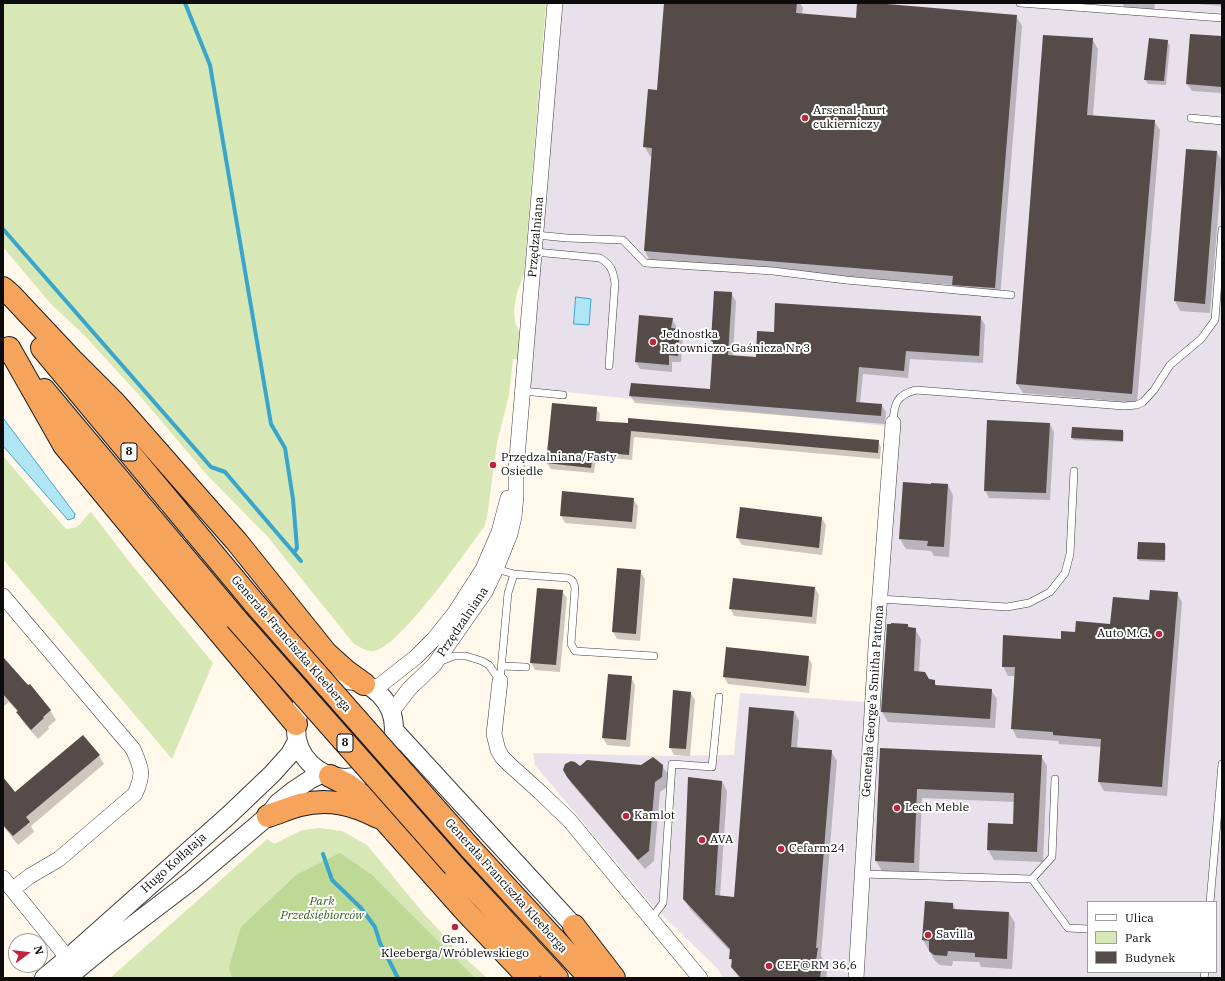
<!DOCTYPE html>
<html>
<head>
<meta charset="utf-8">
<style>
  body { margin:0 }
  #map { position:relative; width:1225px; height:981px; overflow:hidden; background:#fff8eb; font-family:"IBM Plex Serif",serif }
  canvas { display:block }
  .frame { position:absolute; inset:0; border:4px solid #0c0c0c; pointer-events:none }
  .legend { position:absolute; left:1087px; top:901px; width:130px; height:72px; box-sizing:border-box; background:#fff; border:1px solid #9e9e9e; margin:0; padding:5px 7px; list-style:none; font-size:12px; color:#0c0c0c }
  .legend li { display:flex; align-items:center; gap:8px; height:20px }
  .legend b { width:20px; border:1px solid #9e9e9e }
  .north { position:absolute; left:8px; top:933px; width:40px; height:40px; box-sizing:border-box; background:#fff; border:1px solid #9e9e9e; border-radius:50%; rotate:75deg; font-size:11px; font-weight:700; line-height:16px; text-align:center; color:#0c0c0c }
  .north::after { content:''; display:block; margin:auto; width:14px; height:18px; background:#bb2541; clip-path:polygon(50% 0,100% 100%,50% 72%,0 100%) }
</style>
</head>
<body>
<div id="map">
<canvas width="1225" height="981"></canvas>
<div class="frame"></div>
<ul class="legend">
<li><b style="height:5px;background:#fff"></b>Ulica</li>
<li><b style="height:11px;background:#d7e8b6"></b>Park</li>
<li><b style="height:11px;background:#554b48"></b>Budynek</li>
</ul>
<div class="north">N</div>
</div>
<script>
const context = document.querySelector('canvas').getContext('2d');
context.lineJoin = 'round';
function fill(path, color) {
  context.fillStyle = color;
  context.fill(path, 'evenodd');
}
function stroke(path, color, width, dash) {
  context.strokeStyle = color;
  context.lineWidth = width;
  context.lineCap = dash ? 'butt' : 'round';
  context.setLineDash(dash || []);
  context.stroke(path);
}
function write(font, color, halo, rows, align = 'center') {
  context.font = font + ' "IBM Plex Serif",serif';
  context.lineWidth = 4;
  context.setLineDash([]);
  context.textBaseline = 'middle';
  context.strokeStyle = halo;
  context.fillStyle = color;
  for (const [text, x, y, turn = 0] of rows) {
    context.save();
    context.translate(x, y);
    context.rotate((+turn || 0) * Math.PI / 180);
    context.textAlign = isNaN(turn) ? turn : align;
    if (halo) context.strokeText(text, 0, 0);
    context.fillText(text, 0, 0);
    context.restore();
  }
}
fill(new Path2D(`
  M 563,3 L 1222,3 L 1222,978 L 723,978 L 718,969 L 653,906 L 535,765 L 533,753 L 665,756 L 734,755 L 740,693 L 865,702 L 886,426 L 529,388 ZM 1088,902 L 1216,902 L 1216,972 L 1088,972 Z`), '#e8e0eb');
fill(new Path2D(`
  M 3,3 L 546,3 L 524,274 L 517,293 L 514,309 L 515,322 L 520,333 L 518,359 L 513,359 L 509,395 L 497,443 L 487,517 L 484,527 C 466,551 400,647 374,651 C 367,652 360,647 354,644 L 267,536 L 208,476 L 139,395 L 84,335 L 50,303 L 3,247 Z
  M 3,456 L 66,529 C 84,528 79,521 91,512 L 131,564 L 213,663 L 172,759 L 3,559 Z
  M 320,828 L 342,831 L 367,845 L 424,914 L 465,958 L 487,978 L 110,978 L 267,839 L 274,844 L 302,830 Z`), '#d7e8b6');
fill(new Path2D(`
  M 340,853 L 372,875 L 475,978 L 232,978 L 229,967 L 241,927 L 296,875 Z`), '#bdd995');
const water = new Path2D(`
  M 576,297 L 591,299 L 589,325 L 574,324 Z
  M 3,418 L 75,514 L 74,518 L 68,520 L 3,446 Z`);
fill(water, '#b0e5f6');
stroke(water, '#38a5cc', 1);
fill(new Path2D(`
  M 665,3 L 800,3 L 803,8 L 802,14 L 857,19 L 858,3 L 1016,16 L 1022,26 L 1000,298 L 959,294 L 953,285 L 650,261 L 645,251 L 652,157 L 650,156 L 644,146 L 658,91 Z
  M 1122,3 L 1155,3 L 1154,11 L 1125,8 Z
  M 1185,3 L 1222,3 L 1222,6 Z
  M 1222,37 L 1222,93 L 1192,91 L 1187,84 Z
  M 1092,39 L 1098,49 L 1093,116 L 1154,121 L 1160,130 L 1137,403 L 1023,393 L 1017,384 Z
  M 1167,41 L 1170,46 L 1166,85 L 1148,84 L 1145,79 Z
  M 1217,152 L 1222,161 L 1222,169 L 1210,313 L 1180,311 L 1175,301 Z
  M 731,293 L 736,301 L 733,356 L 757,358 L 980,317 L 985,325 L 983,363 L 910,359 L 908,378 L 863,374 L 860,403 L 881,405 L 886,412 L 885,424 L 635,403 L 630,395 L 711,391 L 714,345 L 712,341 Z
  M 640,316 L 672,319 L 676,326 L 676,329 L 679,329 L 683,336 L 681,362 L 672,362 L 672,372 L 640,369 L 636,362 Z
  M 553,404 L 596,408 L 600,414 L 599,422 L 878,441 L 881,447 L 880,459 L 634,437 L 632,460 L 610,458 L 610,461 L 596,459 L 594,473 L 551,469 L 547,463 Z
  M 1050,424 L 1054,432 L 1050,500 L 989,498 L 985,490 Z
  M 1123,431 L 1124,433 L 1123,442 L 1073,440 L 1072,438 Z
  M 948,485 L 953,495 L 949,557 L 934,556 L 931,551 L 906,549 L 900,539 Z
  M 633,499 L 638,506 L 636,529 L 565,523 L 561,515 Z
  M 822,518 L 826,525 L 822,555 L 742,545 L 737,537 Z
  M 1165,544 L 1166,546 L 1165,562 L 1139,561 L 1138,559 Z
  M 640,571 L 645,579 L 640,641 L 617,639 L 613,632 Z
  M 815,588 L 819,595 L 816,624 L 734,616 L 730,608 Z
  M 562,591 L 567,598 L 560,672 L 535,670 L 531,663 Z
  M 1177,593 L 1182,602 L 1167,796 L 1104,791 L 1099,782 L 1102,747 L 1059,744 L 1058,741 L 1017,738 L 1012,728 L 1016,676 L 1008,676 L 1003,666 L 1076,633 L 1111,625 L 1150,601 Z
  M 907,625 L 910,628 L 915,629 L 921,639 L 919,672 L 929,680 L 934,681 L 937,687 L 991,690 L 997,699 L 995,728 L 888,722 L 882,712 Z
  M 808,657 L 812,664 L 809,693 L 728,684 L 724,677 Z
  M 3,665 L 50,710 L 56,720 L 48,727 L 49,729 L 38,739 L 23,722 L 18,712 L 9,702 L 3,707 Z
  M 631,677 L 635,685 L 630,747 L 607,745 L 603,738 Z
  M 691,693 L 695,700 L 690,756 L 674,755 L 670,747 Z
  M 794,711 L 799,721 L 797,748 L 831,751 L 837,761 L 821,956 L 823,959 L 822,964 L 827,972 L 826,978 L 739,978 L 732,967 L 733,963 L 730,959 L 731,952 L 690,909 L 684,899 L 722,781 L 727,791 L 720,897 L 735,898 Z
  M 881,749 L 1041,756 L 1047,766 L 1043,862 L 994,860 L 988,850 L 1014,825 L 1015,802 L 922,798 L 919,872 L 882,871 L 876,861 Z
  M 99,756 L 104,764 L 31,826 L 34,832 L 18,845 L 3,826 L 3,779 L 15,794 Z
  M 662,765 L 668,775 L 667,787 L 660,792 L 654,861 L 645,869 L 571,783 L 565,772 L 580,767 Z
  M 953,904 L 956,910 L 1009,913 L 1015,923 L 1012,969 L 981,967 L 979,962 L 953,961 L 952,966 L 940,965 L 935,961 L 923,940 Z`), '#0003');
stroke(new Path2D(`
  M 185,3 L 210,65 L 271,424 L 285,448 L 293,499 L 297,548 L 294,553
  M 3,229 L 211,467 L 225,472 L 301,561
  M 323,854 L 332,880 L 361,908 L 375,927 L 380,943 L 398,978`), '#38a5cc', 4);
fill(new Path2D(`
  M 664,3 L 797,3 L 796,13 L 856,18 L 857,3 L 875,3 L 1017,15 L 995,288 L 952,285 L 953,276 L 644,251 L 652,148 L 643,147 L 648,89 L 657,90 Z
  M 1190,34 L 1222,36 L 1222,87 L 1186,84 Z
  M 1043,35 L 1093,38 L 1087,115 L 1155,120 L 1132,394 L 1016,384 Z
  M 1149,38 L 1168,40 L 1164,81 L 1144,80 Z
  M 1186,149 L 1217,151 L 1205,304 L 1174,301 Z
  M 714,291 L 732,292 L 728,355 L 756,357 L 757,331 L 774,332 L 775,303 L 981,316 L 979,356 L 906,351 L 904,371 L 859,367 L 856,402 L 882,404 L 881,416 L 629,396 L 631,383 L 710,389 L 713,342 L 711,341 Z
  M 639,315 L 673,318 L 671,328 L 680,329 L 678,356 L 669,355 L 669,365 L 635,362 Z
  M 552,403 L 597,407 L 596,421 L 628,423 L 628,418 L 879,440 L 878,453 L 631,431 L 629,455 L 607,453 L 607,455 L 593,454 L 591,468 L 546,463 Z
  M 987,420 L 1050,423 L 1046,493 L 984,491 Z
  M 1072,427 L 1123,430 L 1123,441 L 1071,438 Z
  M 903,482 L 931,484 L 931,483 L 948,484 L 944,547 L 927,546 L 928,541 L 899,539 Z
  M 562,491 L 634,498 L 632,522 L 560,516 Z
  M 740,507 L 822,517 L 819,548 L 736,538 Z
  M 1138,542 L 1165,543 L 1165,560 L 1137,559 Z
  M 617,568 L 641,570 L 636,634 L 612,632 Z
  M 733,578 L 815,587 L 812,617 L 729,609 Z
  M 537,588 L 563,590 L 556,665 L 530,663 Z
  M 1150,590 L 1178,592 L 1162,787 L 1098,782 L 1101,739 L 1053,735 L 1053,732 L 1011,729 L 1015,667 L 1002,667 L 1003,635 L 1061,639 L 1061,631 L 1075,632 L 1076,621 L 1110,624 L 1113,597 L 1149,600 Z
  M 891,623 L 908,624 L 908,627 L 916,628 L 914,671 L 925,672 L 929,679 L 935,680 L 935,685 L 992,689 L 990,719 L 881,712 L 887,624 L 891,624 Z
  M 726,647 L 809,656 L 806,686 L 723,677 Z
  M 3,657 L 28,685 L 30,684 L 51,710 L 43,717 L 44,718 L 31,730 L 16,712 L 18,711 L 3,694 Z
  M 608,674 L 632,676 L 626,740 L 602,738 Z
  M 673,690 L 691,692 L 686,749 L 669,748 Z
  M 749,707 L 794,711 L 791,747 L 832,750 L 816,948 L 818,948 L 816,960 L 822,961 L 820,978 L 741,978 L 731,967 L 732,959 L 729,959 L 730,949 L 683,899 L 688,777 L 722,781 L 715,895 L 734,897 Z
  M 83,735 L 100,755 L 26,817 L 30,822 L 13,836 L 3,825 L 3,777 L 15,792 Z
  M 880,748 L 1042,755 L 1037,852 L 987,850 L 988,823 L 1013,824 L 1014,793 L 917,789 L 914,863 L 875,861 Z
  M 653,757 L 663,765 L 662,777 L 655,782 L 649,851 L 638,860 L 567,777 L 563,770 L 565,764 L 571,761 L 575,762 L 580,766 L 587,760 L 641,765 Z
  M 925,901 L 953,903 L 953,909 L 1009,912 L 1007,959 L 975,957 L 975,953 L 948,951 L 947,956 L 934,955 L 929,951 L 929,941 L 922,940 Z`), '#554b48');
const service = new Path2D(`
  M 1020,3 L 1222,18
  M 1191,118 L 1222,121
  M 536,235 L 567,238 L 623,240 L 645,263 L 773,271 L 846,280 L 1011,295
  M 535,252 L 600,258 C 611,265 613,270 615,283 L 609,366
  M 523,391 L 563,395
  M 893,423 C 894,404 896,395 916,390 L 1124,406 L 1137,405 L 1143,402 L 1154,390 L 1170,365 L 1201,339 L 1215,320 L 1222,230
  M 496,569 L 514,574 L 526,575 L 568,578 C 573,580 574,583 575,588 L 571,644 L 575,651 L 654,656
  M 880,599 L 1007,607 L 1029,603 L 1050,592 L 1065,573 L 1070,554 L 1074,471
  M 439,662 L 454,656 L 466,656 L 482,661 L 489,665 L 500,681
  M 502,666 L 526,667
  M 500,681 L 508,593 L 514,574
  M 862,874 L 1032,879 L 1052,857 L 1055,779
  M 1032,879 L 1068,928 L 1088,929
  M 1210,902 L 1222,764
  M 651,919 L 663,903 L 672,764 L 712,767 L 719,697
  M 1204,978 L 1205,972`);
const minor = new Path2D(`
  M 3,596 L 133,749 C 142,769 144,774 135,794 L 59,859 L 30,876 L 13,889
  M 500,681 L 494,734 L 498,750 L 502,757 L 510,765 L 540,792 L 570,821 L 700,978
  M 374,690 L 416,657 L 434,639 L 454,614 L 483,569 L 499,532 L 508,498
  M 391,713 L 409,689 L 434,665 L 485,592 L 496,569 L 510,534 L 514,517 L 516,496 L 516,470 L 555,3
  M 3,878 L 75,967
  M 856,978 L 876,647 L 893,423`);
const tertiary = new Path2D(`
  M296 729a49 49 0 1 1 98 0a49 49 0 1 1-98 0Z
  M 394,730 L 574,926
  M 44,978 L 68,958 L 229,815 L 272,774 L 290,754 L 297,741
  M 67,978 L 107,945 L 191,881 L 268,816 L 278,803 L 293,791 L 311,779 L 323,773`);
const trunk = new Path2D(`
  M 3,288 L 11,295 L 72,360 L 114,402 L 237,542 L 326,653 L 346,671 L 364,684
  M 9,348 L 64,445 L 153,553 L 296,724
  M 42,348 L 255,604
  M 44,390 L 236,619
  M 330,776 L 348,785 L 364,797 L 467,913 L 529,978
  M 268,816 C 278,813 289,808 300,805 C 329,798 352,804 378,817
  M 470,848 L 590,978
  M 454,866 L 557,978
  M 574,926 L 614,978`);
stroke(service, '#3f3f3f', 8);
stroke(minor, '#3f3f3f', 16);
stroke(tertiary, '#3f3f3f', 20);
stroke(trunk, '#1d1d1d', 24);
stroke(service, '#fff', 7);
stroke(minor, '#fff', 15);
stroke(tertiary, '#fff', 18);
stroke(trunk, '#f6a45c', 22);
const trunkBridge = new Path2D(`
  M 255,604 L 470,848
  M 236,619 L 454,866`);
stroke(trunkBridge, '#1d1d1d', 24, []);
stroke(trunkBridge, '#f6a45c', 22);
for (const [x, y, r, color] of [
  [805,118,4,"#bb2541"],
  [653,342,4,"#bb2541"],
  [493,465,4,"#bb2541"],
  [1159,634,4,"#bb2541"],
  [897,808,4,"#bb2541"],
  [626,816,4,"#bb2541"],
  [702,840,4,"#bb2541"],
  [781,849,4,"#bb2541"],
  [455,927,4,"#bb2541"],
  [928,935,4,"#bb2541"],
  [769,966,4,"#bb2541"]
]) {
  const dot = new Path2D();
  dot.arc(x, y, r, 0, 2 * Math.PI);
  context.fillStyle = color;
  context.fill(dot);
  stroke(dot, '#fff', 1.5);
}
for (const [x, y, w] of [
  [129,452,16],
  [345,743,16]
]) {
  const box = new Path2D();
  box.roundRect(x - w / 2, y - 9, w, 18, 3);
  context.fillStyle = '#fff';
  context.fill(box);
  stroke(box, '#0c0c0c', 1);
}
write('bold 11px', '#0c0c0c', null, [
  ["8",129,452],
  ["8",345,743]
]);
write('12px', '#0c0c0c', '#fff', [
  ["Arsenal-hurt",813,111],
  ["cukierniczy",813,125],
  ["Jednostka",661,335],
  ["Ratowniczo-Gaśnicza Nr 3",661,349],
  ["Przędzalniana/Fasty",501,458],
  ["Osiedle",501,472],
  ["Auto M.G.",1151,634,"right"],
  ["Lech Meble",905,808],
  ["Kamlot",634,816],
  ["AVA",710,840],
  ["Cefarm24",789,849],
  ["Savilla",936,935],
  ["Gen.",455,940,"center"],
  ["Kleeberga/Wróblewskiego",455,954,"center"],
  ["CEF@RM 36,6",777,966]
], 'left');
write('12px', '#0c0c0c', '#fff', [
  ["Przędzalniana",536,237,-85],
  ["Przędzalniana",463,622,-56],
  ["Generała Franciszka Kleeberga",291,644,49],
  ["Generała George'a Smitha Pattona",873,701,-86],
  ["Hugo Kołłątaja",174,863,-42],
  ["Generała Franciszka Kleeberga",506,886,48]
]);
write('italic 12px', '#35631d', '#fff', [
  ["Park",322,902],
  ["Przedsiębiorców",322,916]
]);
</script>
</body>
</html>
